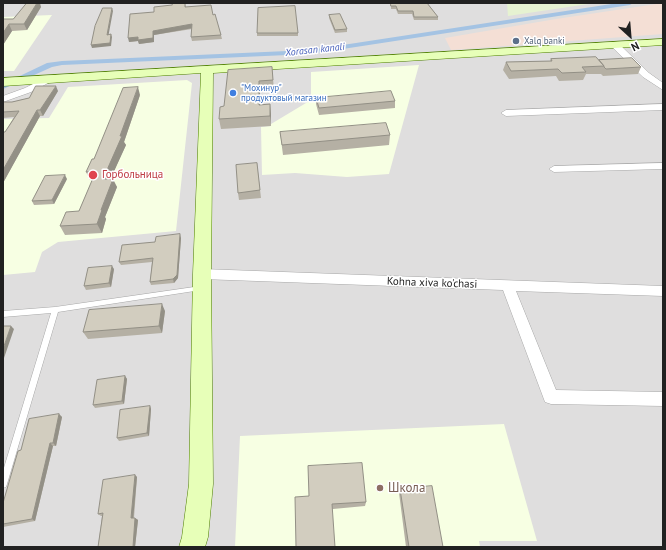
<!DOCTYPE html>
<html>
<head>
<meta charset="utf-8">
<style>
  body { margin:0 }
  #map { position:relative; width:666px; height:550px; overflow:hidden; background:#f2f1e7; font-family:"PT Sans",sans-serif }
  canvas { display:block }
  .frame { position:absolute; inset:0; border:4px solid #212121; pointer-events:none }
  .north { position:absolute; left:610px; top:16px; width:40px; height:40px; -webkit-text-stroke:3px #fff; paint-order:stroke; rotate:154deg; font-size:11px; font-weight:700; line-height:16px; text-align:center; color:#212121 }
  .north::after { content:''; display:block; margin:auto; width:14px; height:18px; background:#212121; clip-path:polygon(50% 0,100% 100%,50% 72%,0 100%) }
</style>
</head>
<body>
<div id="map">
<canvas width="666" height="550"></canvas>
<div class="frame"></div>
<div class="north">N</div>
</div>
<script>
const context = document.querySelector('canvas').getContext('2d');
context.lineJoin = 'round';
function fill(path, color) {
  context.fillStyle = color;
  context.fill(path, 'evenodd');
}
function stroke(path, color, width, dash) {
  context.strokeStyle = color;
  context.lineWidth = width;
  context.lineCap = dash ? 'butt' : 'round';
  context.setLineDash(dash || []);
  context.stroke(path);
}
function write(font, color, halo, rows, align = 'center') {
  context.font = font + ' "PT Sans",sans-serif';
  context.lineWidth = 3;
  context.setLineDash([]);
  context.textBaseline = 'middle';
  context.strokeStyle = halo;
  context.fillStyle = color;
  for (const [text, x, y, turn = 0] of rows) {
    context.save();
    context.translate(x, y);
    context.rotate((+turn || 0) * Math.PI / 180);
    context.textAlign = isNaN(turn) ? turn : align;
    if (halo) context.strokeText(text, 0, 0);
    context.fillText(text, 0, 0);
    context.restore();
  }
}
fill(new Path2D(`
  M 3,3 L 663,3 L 663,547 L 3,547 Z`), '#dfdede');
fill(new Path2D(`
  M 663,3 L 663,34 L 451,50 L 445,38 L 556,19 Z`), '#f4dfd5');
fill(new Path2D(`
  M 52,15 L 14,71 L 3,71 L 3,17 Z
  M 419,65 L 389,174 L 347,177 L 295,173 L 262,175 L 261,127 L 271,126 L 271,124 L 311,100 L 311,72 Z
  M 187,80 L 192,83 L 176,231 L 58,242 L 42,252 L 35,272 L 3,275 L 3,119 L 49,118 L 68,87 Z
  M 504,424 L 537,541 L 479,541 L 480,547 L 235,547 L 240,436 Z`), '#f7ffe3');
fill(new Path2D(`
  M 507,3 L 595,3 L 508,16 Z`), '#e6f2d1');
fill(new Path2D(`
  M 618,3 L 633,3 L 630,5 L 310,54 L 62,65 L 52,67 L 3,89 L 3,84 L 47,63 L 62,61 L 310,50 Z`), '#a4c3e3');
const lane = new Path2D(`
  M 201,286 L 203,286 L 204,288 L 203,290 L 201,290 L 58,312 L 7,484 L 6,487 L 3,488 L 3,471 L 51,313 L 3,317 L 3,311 L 55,307 Z`);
const street = new Path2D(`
  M 612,43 L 618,43 L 649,73 L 663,83 L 663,90 L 643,77 L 612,47 Z
  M 47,77 L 50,78 L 51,80 L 50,82 L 31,92 L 3,102 L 3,96 L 25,88 Z
  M 663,104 L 663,110 L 506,116 L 501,113 L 506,110 Z
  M 663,163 L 663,169 L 554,172 L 549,169 L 554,166 Z
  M 202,269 L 663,286 L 663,296 L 516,291 L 556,390 L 663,392 L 663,406 L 551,404 L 545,402 L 503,290 L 202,279 L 197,277 L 196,274 L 197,271 Z`);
const secondary = new Path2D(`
  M 663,39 L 663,45 L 213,73 L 211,274 L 213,484 L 208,537 L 205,547 L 179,547 L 182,537 L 189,484 L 193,274 L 201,73 L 3,86 L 3,78 Z`);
stroke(lane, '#a8a8a8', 1);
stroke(street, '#a8a8a8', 1);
stroke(secondary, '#4e8000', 1);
fill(lane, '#fff');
fill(street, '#fff');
fill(secondary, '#e7ffb8');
fill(new Path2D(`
  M 172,3 L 185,3 L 186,7 L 213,15 L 221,35 L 222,39 L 192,41 L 191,37 L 192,29 L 154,35 L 154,42 L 139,44 L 138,41 L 129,42 L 154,12 L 172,5 Z
  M 391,3 L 427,3 L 438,17 L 438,20 L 414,20 L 412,14 L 398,14 L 396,9 L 391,9 Z
  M 41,7 L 27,30 L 12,31 L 3,45 L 3,19 L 13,19 Z
  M 329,15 L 347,29 L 347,32 L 335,33 L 329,18 Z
  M 257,33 L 298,33 L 298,36 L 257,36 Z
  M 551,59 L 599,60 L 641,67 L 638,74 L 603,76 L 601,74 L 586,74 L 583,80 L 559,81 L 556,76 L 509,79 L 503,70 L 506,62 L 550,61 Z
  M 272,67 L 274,90 L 260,91 L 260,105 L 270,104 L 271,126 L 221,129 L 219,119 L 224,106 Z
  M 58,91 L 43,116 L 40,116 L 3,183 L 3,132 L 5,132 L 14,117 L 3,118 L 3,102 L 12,102 Z
  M 140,95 L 124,142 L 126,145 L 110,179 L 117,187 L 105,217 L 106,219 L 102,233 L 65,235 L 60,226 L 79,211 L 93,180 L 90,180 L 86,172 L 94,159 Z
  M 316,98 L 395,101 L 395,108 L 319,115 L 316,104 Z
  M 280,132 L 390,135 L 389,145 L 283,155 Z
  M 257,163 L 261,198 L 239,200 L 238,193 Z
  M 67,179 L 54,204 L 34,205 L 32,201 Z
  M 181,238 L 178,278 L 174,283 L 151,285 L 150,282 L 152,262 L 121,265 L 119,262 L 155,242 Z
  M 114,269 L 111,287 L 86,290 L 84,286 Z
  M 165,311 L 162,333 L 88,339 L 83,332 Z
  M 125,376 L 127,379 L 124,404 L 95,408 L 93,405 Z
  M 150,406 L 151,409 L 149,436 L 119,441 L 117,438 Z
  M 59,414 L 62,417 L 56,446 L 53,446 L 35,521 L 3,527 L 3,503 L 21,450 Z
  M 135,475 L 137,477 L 134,518 L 135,518 L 138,520 L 135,547 L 98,547 L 102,516 L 101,516 L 98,514 Z
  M 400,489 L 443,547 L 406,547 L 399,493 Z
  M 309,496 L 366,502 L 365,506 L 333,509 Z`), '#b5b0a4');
fill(new Path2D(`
  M 37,3 L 40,3 L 41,7 L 27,30 L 24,24 Z
  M 112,8 L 113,11 L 108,38 L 107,35 Z
  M 9,24 L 12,31 L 3,45 L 3,33 Z
  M 192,24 L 193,28 L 154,35 L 154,42 L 139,44 L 138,41 L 129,42 L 128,38 L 153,31 Z
  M 111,34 L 112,37 L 111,46 L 92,48 L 91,45 Z
  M 259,81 L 260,91 L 260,115 L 259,105 Z
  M 56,86 L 58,91 L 43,116 L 40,110 Z
  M 138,87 L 140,95 L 124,142 L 126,145 L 107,187 L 103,179 L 120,136 Z
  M 270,104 L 271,114 L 271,126 L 270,116 Z
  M 37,110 L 40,116 L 3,183 L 3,170 Z
  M 65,175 L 67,179 L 54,204 L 52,200 Z
  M 113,179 L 117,187 L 105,217 L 106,219 L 102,233 L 97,224 L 101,210 Z
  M 180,234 L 181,238 L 178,278 L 174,283 L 173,279 Z
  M 112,266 L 114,269 L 111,287 L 109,283 Z
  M 162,304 L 165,311 L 162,333 L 159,326 Z
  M 11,326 L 14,329 L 4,358 L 3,357 L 3,349 Z
  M 125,376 L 127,379 L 124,404 L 122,401 Z
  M 150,406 L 151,409 L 149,436 L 147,433 Z
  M 59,414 L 62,417 L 56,446 L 53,443 Z
  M 50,443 L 53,446 L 35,521 L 32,519 Z
  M 135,475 L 137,477 L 133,520 L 131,518 Z
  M 135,518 L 138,520 L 135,547 L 133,547 Z`), '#939086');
const building = new Path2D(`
  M 27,3 L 37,3 L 24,24 L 9,24 L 3,33 L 3,19 L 13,19 Z
  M 172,3 L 185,3 L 185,7 L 211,5 L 213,15 L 215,14 L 221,35 L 191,37 L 192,24 L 153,31 L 153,38 L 138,40 L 138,37 L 128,38 L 130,14 L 154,12 L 154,7 L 172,5 Z
  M 391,3 L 427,3 L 438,17 L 414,17 L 413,11 L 398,11 L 396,6 L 391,6 Z
  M 295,6 L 298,33 L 257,33 L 258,8 Z
  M 103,8 L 112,8 L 107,35 L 111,34 L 110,43 L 91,45 L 95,26 Z
  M 340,14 L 347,29 L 335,30 L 329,15 Z
  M 596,57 L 604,66 L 582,67 L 586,72 L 562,73 L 558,69 L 511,71 L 506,62 L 552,61 L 551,59 Z
  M 632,58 L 641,67 L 606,69 L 604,67 L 604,66 L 599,60 Z
  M 272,67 L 273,80 L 259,81 L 259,105 L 270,104 L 270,116 L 219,119 L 220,107 L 224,106 L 228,70 Z
  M 36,86 L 56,86 L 40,110 L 37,110 L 3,170 L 3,132 L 5,132 L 19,111 L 3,112 L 3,102 L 12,102 L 29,98 Z
  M 138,87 L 120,136 L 122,136 L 103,179 L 113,179 L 101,210 L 102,210 L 97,224 L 60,226 L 66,212 L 79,211 L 96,171 L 86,172 L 92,159 L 94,159 L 123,88 Z
  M 391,91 L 395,101 L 319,108 L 316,98 Z
  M 386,123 L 390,135 L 282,145 L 280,132 Z
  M 257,163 L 260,190 L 238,193 L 236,165 Z
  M 65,175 L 52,200 L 32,201 L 45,176 Z
  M 180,234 L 177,275 L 173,279 L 150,282 L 153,258 L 119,262 L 122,245 L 155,242 L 156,237 Z
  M 112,266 L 109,283 L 84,286 L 88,268 Z
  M 162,304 L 159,326 L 83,332 L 89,310 Z
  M 3,326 L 11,326 L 3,349 Z
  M 125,376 L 122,401 L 93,405 L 97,380 Z
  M 150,406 L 147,433 L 117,438 L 120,410 Z
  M 59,414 L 53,443 L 50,443 L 32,519 L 3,524 L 3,503 L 18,451 L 21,450 L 29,419 Z
  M 362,463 L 366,502 L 332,504 L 335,547 L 296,547 L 295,497 L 309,496 L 308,466 Z
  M 135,475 L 131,518 L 135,518 L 133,547 L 98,547 L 103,513 L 98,514 L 103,480 Z
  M 432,486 L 443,547 L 409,547 L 400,489 Z`);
fill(building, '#d2cdbf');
stroke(building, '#939086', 1);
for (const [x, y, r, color] of [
  [516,41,4,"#5c6f8a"],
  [233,93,4,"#3f7fe0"],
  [93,175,5,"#e0444e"],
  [380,488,4,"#8d6e63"]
]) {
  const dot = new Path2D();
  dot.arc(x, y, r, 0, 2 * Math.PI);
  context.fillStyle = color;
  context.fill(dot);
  stroke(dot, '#fff', 1.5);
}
write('9px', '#4e5e75', '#fff', [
  ["Xalq banki",524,41]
], 'left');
write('9px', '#366cbe', '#fff', [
  ["\"Мохинур\"",241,88],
  ["продуктовый магазин",241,98]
], 'left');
write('italic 10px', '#445dba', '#fff', [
  ["Xorasan kanali",315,50,-6]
]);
write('11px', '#be3a42', '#fff', [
  ["Горбольница",102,175]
], 'left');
write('11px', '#212121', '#fff', [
  ["Kohna xiva ko'chasi",432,283,2]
]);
write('13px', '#785e54', '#fff', [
  ["Школа",388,488]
], 'left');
</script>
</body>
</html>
